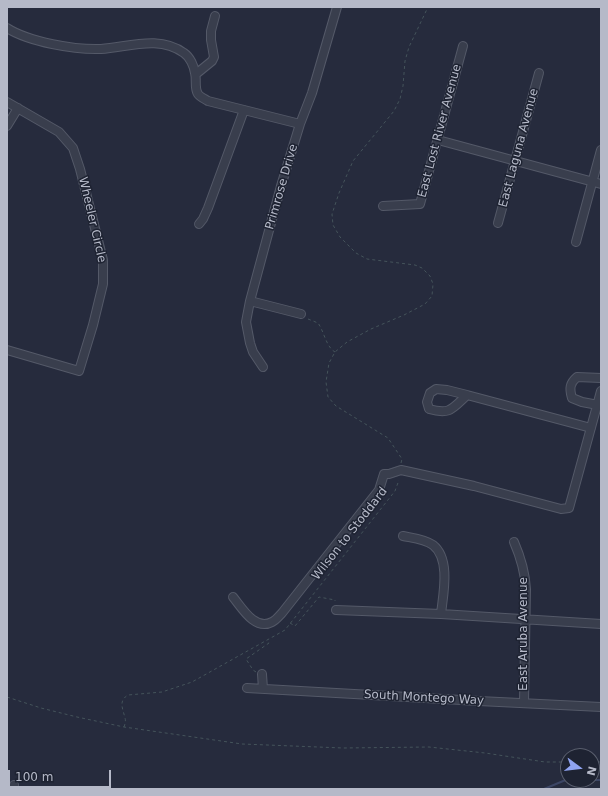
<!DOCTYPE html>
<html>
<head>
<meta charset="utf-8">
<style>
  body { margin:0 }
  #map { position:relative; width:608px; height:796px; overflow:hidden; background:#262b3d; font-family:"DejaVu Sans",sans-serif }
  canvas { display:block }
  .frame { position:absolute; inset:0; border:8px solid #b5b9c8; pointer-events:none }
  .north { position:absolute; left:560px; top:748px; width:40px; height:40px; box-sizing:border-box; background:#1e2332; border:1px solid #5a5f6e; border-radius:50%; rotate:105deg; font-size:11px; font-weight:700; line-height:16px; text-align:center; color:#b5b9c8 }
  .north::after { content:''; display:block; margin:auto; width:14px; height:18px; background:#90a4f2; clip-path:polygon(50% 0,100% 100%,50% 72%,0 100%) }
  .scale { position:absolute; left:8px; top:770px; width:103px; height:18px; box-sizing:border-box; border:2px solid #b5b9c8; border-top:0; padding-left:5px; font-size:12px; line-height:14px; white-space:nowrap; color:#b5b9c8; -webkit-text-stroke:3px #1e2332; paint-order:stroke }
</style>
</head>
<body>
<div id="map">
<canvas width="608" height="796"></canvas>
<div class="frame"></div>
<div class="north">N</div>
<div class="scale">100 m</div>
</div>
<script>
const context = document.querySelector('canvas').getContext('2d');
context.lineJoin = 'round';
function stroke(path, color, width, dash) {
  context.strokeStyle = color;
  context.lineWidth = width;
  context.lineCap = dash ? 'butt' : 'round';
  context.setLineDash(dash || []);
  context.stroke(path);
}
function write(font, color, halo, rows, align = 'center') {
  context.font = font + ' "DejaVu Sans",sans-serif';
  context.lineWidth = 3;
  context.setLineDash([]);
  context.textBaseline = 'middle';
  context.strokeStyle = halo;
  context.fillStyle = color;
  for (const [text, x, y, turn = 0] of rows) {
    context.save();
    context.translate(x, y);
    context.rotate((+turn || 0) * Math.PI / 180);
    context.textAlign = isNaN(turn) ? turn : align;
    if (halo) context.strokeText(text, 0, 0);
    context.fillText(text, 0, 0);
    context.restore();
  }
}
stroke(new Path2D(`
  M 592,780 L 601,780
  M 544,789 L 568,779`), '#3c4665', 2);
const minor = new Path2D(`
  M 7,28 C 29,42 75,50 101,49 C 129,47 159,35 184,53 C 190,57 194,66 195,73 C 197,80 194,88 198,94 C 200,97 205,99 208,101 L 300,124
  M 196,74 L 212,61 L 214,57 L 211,40 L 211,31 L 215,16
  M 7,102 L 59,132 L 73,148 L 80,169 L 103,260 L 103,284 L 93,325 L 79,371 L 7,350
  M 7,126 L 18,108
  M 438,140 L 601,184
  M 383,206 L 420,204 L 463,46
  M 498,223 L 539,73
  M 199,224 L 203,219 L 208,208 L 244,110
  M 576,242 L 601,150
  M 250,301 L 301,314
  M 263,367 L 253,352 L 250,343 L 246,322 L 250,301 L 281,186 L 300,124 L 312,93 L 337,7
  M 436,389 L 447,390 L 467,395 C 452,409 450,415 429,409 L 427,402 L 430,393 Z
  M 467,395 L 591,428
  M 598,405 L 582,402 L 572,398 C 569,388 570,383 577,377 L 601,378
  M 403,536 C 413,538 425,539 433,545 C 451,559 443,595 441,614
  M 514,542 C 521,558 525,572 526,589 L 524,703
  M 233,597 C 242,608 255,631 272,622 C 276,620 279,616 282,613 L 379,490 L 384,474 L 389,474 L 401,470 L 474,486 L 561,509 L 569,508 L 601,391
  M 336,610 L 441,614 L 601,624
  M 262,674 L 263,689
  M 247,688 L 479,701 L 601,707
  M 13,789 L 14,785`);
stroke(minor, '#545968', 10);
stroke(new Path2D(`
  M 308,319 L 318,323 C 324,331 326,347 335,352
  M 401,463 L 402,459 L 388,438 L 336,406 L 328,397 L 326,382 L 329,363 L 335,352 L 347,342 L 371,329 L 404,315 L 425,304 L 432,296 L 433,284 L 430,276 L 422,268 L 415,265 L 367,259 L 356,253 L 340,237 L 333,225 L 332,214 L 339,193 L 353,161 L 394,111 L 400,99 L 403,86 L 405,61 L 409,47 L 428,7
  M 290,623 L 295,626 L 319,597 L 335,600 L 335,601
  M 256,672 L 253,670 L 246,659 L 269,643 L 268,640
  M 7,697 L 41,708 L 77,717 L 124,727 L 242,744 L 343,748 L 429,747 L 485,753 L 545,762 L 568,762
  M 124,727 C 125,724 126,721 125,718 C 123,709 118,701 128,695 L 162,692 L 192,682 L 285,630 L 395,491 L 399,480
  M 592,762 L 601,762`), '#45545b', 1, [3, 3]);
stroke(minor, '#393e4d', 8);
write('12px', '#b5b9c8', '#1e2332', [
  ["East Lost River Avenue",440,131,-75],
  ["East Laguna Avenue",519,148,-75],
  ["Primrose Drive",282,187,-74],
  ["Wheeler Circle",92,220,77],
  ["Wilson to Stoddard",350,534,-52],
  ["East Aruba Avenue",524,634,-90],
  ["South Montego Way",424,698,3]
]);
</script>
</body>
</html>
